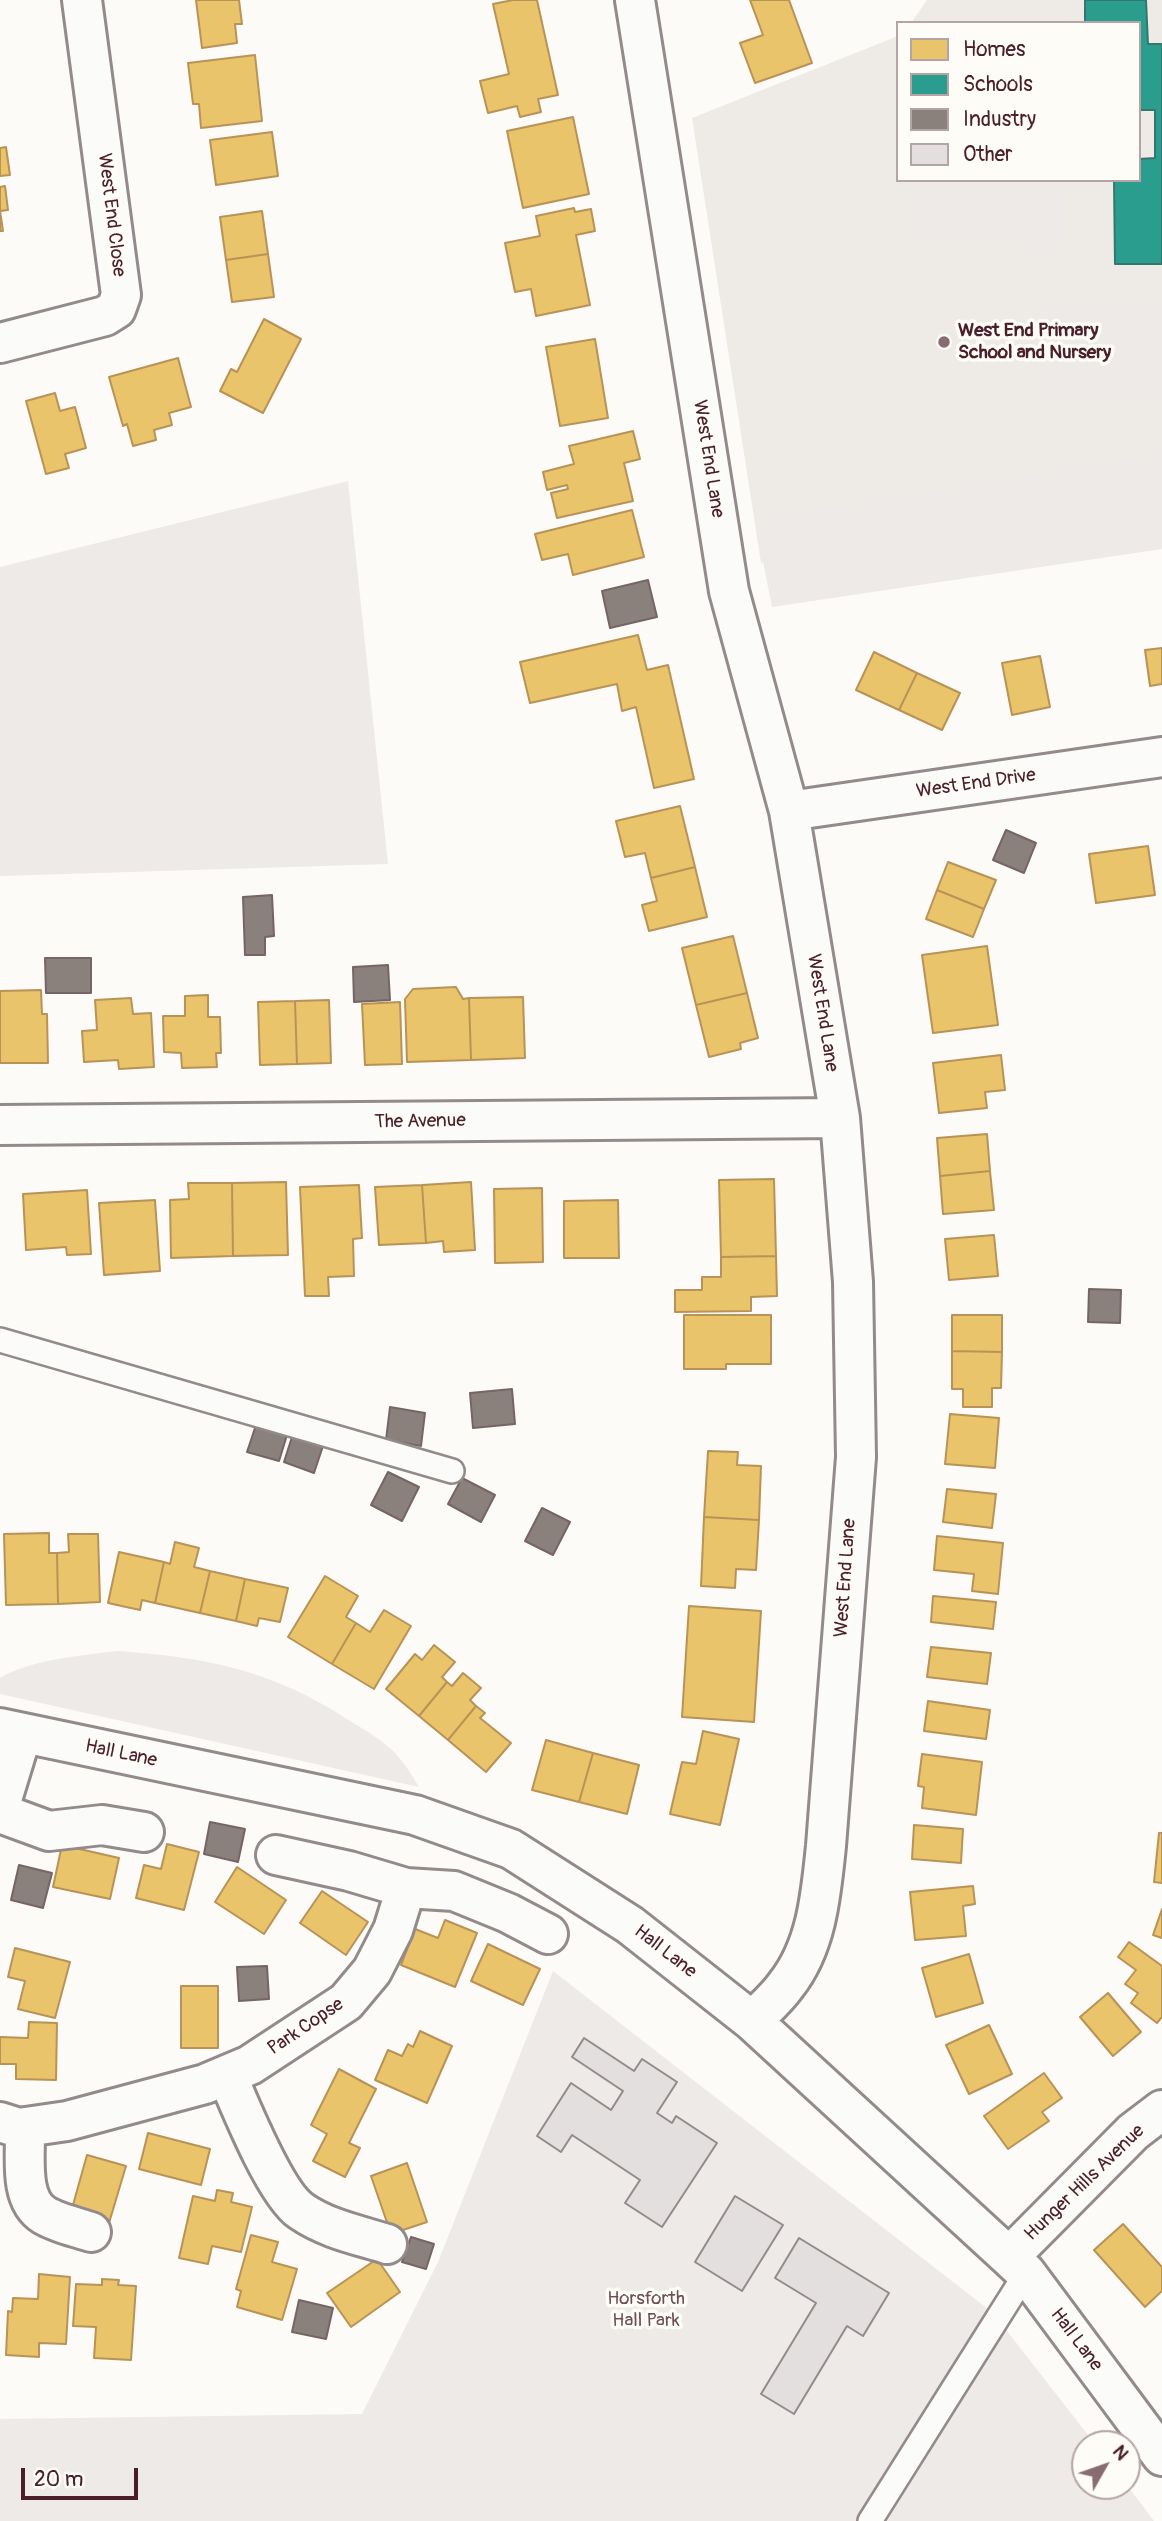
<!DOCTYPE html>
<html>
<head>
<meta charset="utf-8">
<style>
  body { margin:0 }
  #map { position:relative; width:1162px; height:2521px; overflow:hidden; background:#fcfbf8; font-family:Pangolin,sans-serif }
  canvas { display:block }
  .legend { position:absolute; left:896px; top:21px; width:245px; height:161px; box-sizing:border-box; background:#fdfcf7; border:2px solid #b5a4a5; margin:0; padding:9px 12px; list-style:none; font-size:21px; color:#4a1f2b }
  .legend li { display:flex; align-items:center; gap:14px; height:35px }
  .legend b { width:35px; border:2px solid #b5a4a5 }
  .north { position:absolute; left:1071px; top:2430px; width:70px; height:70px; box-sizing:border-box; background:#fdfcf7; border:2px solid #b5a4a5; border-radius:50%; rotate:50deg; font-size:19px; font-weight:700; line-height:28px; text-align:center; color:#4a1f2b }
  .north::after { content:''; display:block; margin:auto; width:24px; height:32px; background:#886c73; clip-path:polygon(50% 0,100% 100%,50% 72%,0 100%) }
  .scale { position:absolute; left:21px; top:2468px; width:117px; height:32px; box-sizing:border-box; border:4px solid #4a1f2b; border-top:0; padding-left:9px; font-size:21px; line-height:24px; white-space:nowrap; color:#4a1f2b; -webkit-text-stroke:5px #fdfcf7; paint-order:stroke }
</style>
</head>
<body>
<div id="map">
<canvas width="1162" height="2521"></canvas>
<ul class="legend">
<li><b style="height:19px;background:#e9c46a"></b>Homes</li>
<li><b style="height:19px;background:#2a9d8f"></b>Schools</li>
<li><b style="height:19px;background:#8a817c"></b>Industry</li>
<li><b style="height:19px;background:#e2dfde"></b>Other</li>
</ul>
<div class="north">N</div>
<div class="scale">20 m</div>
</div>
<script>
const context = document.querySelector('canvas').getContext('2d');
context.lineJoin = 'round';
function fill(path, color) {
  context.fillStyle = color;
  context.fill(path, 'evenodd');
}
function stroke(path, color, width, dash) {
  context.strokeStyle = color;
  context.lineWidth = width;
  context.lineCap = dash ? 'butt' : 'round';
  context.setLineDash(dash || []);
  context.stroke(path);
}
function write(font, color, halo, rows, align = 'center') {
  context.font = font + ' Pangolin,sans-serif';
  context.lineWidth = 7;
  context.setLineDash([]);
  context.textBaseline = 'middle';
  context.strokeStyle = halo;
  context.fillStyle = color;
  for (const [text, x, y, turn = 0] of rows) {
    context.save();
    context.translate(x, y);
    context.rotate((+turn || 0) * Math.PI / 180);
    context.textAlign = isNaN(turn) ? turn : align;
    if (halo) context.strokeText(text, 0, 0);
    context.fillText(text, 0, 0);
    context.restore();
  }
}
fill(new Path2D(`
  M 927,0 L 1162,0 L 1162,477 L 761,563 L 692,118 L 898,36 L 898,180 L 1139,180 L 1139,23 L 911,23 Z`), '#eeebe7');
fill(new Path2D(`
  M 914,180 L 1064,180 L 1062,254 L 912,249 Z
  M 1041,302 L 1162,302 L 1162,406 L 1041,406 Z
  M 1162,450 L 1162,549 L 772,607 L 754,517 Z
  M 348,481 L 388,864 L 0,876 L 0,567 Z
  M 118,1651 C 212,1658 275,1671 355,1724 C 370,1733 390,1745 401,1760 C 408,1768 413,1778 419,1787 L 0,1694 L 0,1678 C 29,1660 84,1655 118,1651 Z
  M 553,1971 L 993,2313 L 1095,2444 L 1085,2444 L 1085,2486 L 1127,2485 L 1154,2521 L 0,2521 L 0,2419 L 362,2414 L 438,2262 Z`), '#eeeae8');
const homes = new Path2D(`
  M 196,0 L 239,0 L 242,24 L 235,24 L 237,43 L 202,48 Z
  M 513,0 L 537,0 L 558,95 L 538,99 L 541,112 L 520,117 L 517,106 L 488,113 L 480,81 L 509,74 L 493,4 Z
  M 750,0 L 789,0 L 812,63 L 755,83 L 740,43 L 763,35 Z
  M 255,55 L 262,121 L 201,128 L 199,104 L 193,104 L 188,63 Z
  M 573,117 L 589,194 L 523,208 L 507,131 Z
  M 272,132 L 278,176 L 216,185 L 210,140 Z
  M 6,147 L 10,175 L 0,176 L 0,148 Z
  M 5,186 L 8,210 L 0,211 L 3,231 L 0,231 L 0,187 Z
  M 574,208 L 575,212 L 591,209 L 595,231 L 576,235 L 590,305 L 536,316 L 531,289 L 515,292 L 505,243 L 540,236 L 536,216 Z
  M 262,211 L 268,254 L 226,260 L 220,217 Z
  M 268,254 L 274,297 L 232,302 L 226,260 Z
  M 264,319 L 301,339 L 263,413 L 220,391 L 231,369 L 237,372 Z
  M 595,339 L 608,418 L 560,426 L 546,347 Z
  M 178,358 L 191,407 L 169,413 L 172,425 L 154,430 L 156,440 L 133,446 L 127,424 L 123,426 L 109,377 Z
  M 55,393 L 60,411 L 75,407 L 86,448 L 65,454 L 69,468 L 46,474 L 26,401 Z
  M 633,431 L 640,459 L 624,463 L 633,501 L 557,518 L 551,493 L 568,489 L 567,485 L 547,490 L 543,472 L 574,464 L 569,446 Z
  M 632,510 L 644,557 L 573,575 L 568,554 L 542,560 L 535,534 Z
  M 638,635 L 647,670 L 668,665 L 694,779 L 654,788 L 636,707 L 622,711 L 617,684 L 530,703 L 520,662 Z
  M 1162,648 L 1162,684 L 1150,686 L 1145,650 Z
  M 874,652 L 917,673 L 899,710 L 856,690 Z
  M 1040,656 L 1050,707 L 1012,715 L 1002,663 Z
  M 917,673 L 960,693 L 942,730 L 899,710 Z
  M 680,806 L 695,867 L 651,878 L 645,853 L 625,857 L 616,821 Z
  M 1148,846 L 1155,895 L 1096,903 L 1089,854 Z
  M 948,862 L 996,880 L 984,909 L 937,890 Z
  M 695,867 L 707,917 L 649,931 L 642,905 L 657,901 L 651,878 Z
  M 937,890 L 984,909 L 973,937 L 926,919 Z
  M 733,936 L 747,993 L 696,1005 L 682,948 Z
  M 987,946 L 998,1025 L 933,1033 L 922,955 Z
  M 456,987 L 463,999 L 469,998 L 471,1060 L 407,1062 L 405,999 L 413,989 Z
  M 41,990 L 42,1014 L 47,1014 L 48,1063 L 0,1063 L 0,991 Z
  M 747,993 L 758,1038 L 740,1043 L 741,1049 L 709,1057 L 696,1005 Z
  M 208,995 L 208,1017 L 220,1017 L 221,1053 L 216,1053 L 217,1067 L 182,1068 L 181,1053 L 164,1052 L 163,1016 L 185,1016 L 185,996 Z
  M 523,997 L 525,1058 L 471,1060 L 469,998 Z
  M 131,998 L 133,1014 L 151,1013 L 154,1067 L 119,1069 L 118,1060 L 84,1062 L 82,1031 L 97,1030 L 95,1000 Z
  M 329,1000 L 331,1063 L 297,1064 L 295,1001 Z
  M 295,1001 L 297,1064 L 260,1065 L 258,1002 Z
  M 400,1002 L 402,1064 L 365,1065 L 362,1004 Z
  M 1001,1055 L 1005,1090 L 985,1092 L 987,1108 L 939,1113 L 933,1063 Z
  M 987,1134 L 990,1171 L 940,1176 L 937,1138 Z
  M 990,1171 L 994,1210 L 943,1214 L 940,1176 Z
  M 774,1179 L 776,1256 L 721,1257 L 719,1180 Z
  M 286,1182 L 288,1255 L 233,1256 L 232,1183 Z
  M 471,1182 L 475,1250 L 444,1252 L 443,1241 L 426,1243 L 422,1185 Z
  M 188,1183 L 232,1183 L 233,1256 L 171,1258 L 170,1200 L 189,1199 Z
  M 359,1185 L 362,1238 L 353,1239 L 354,1276 L 328,1277 L 329,1296 L 305,1296 L 300,1187 Z
  M 422,1185 L 426,1243 L 379,1245 L 375,1187 Z
  M 542,1188 L 543,1262 L 495,1263 L 494,1189 Z
  M 87,1190 L 91,1254 L 67,1255 L 66,1247 L 26,1250 L 23,1194 Z
  M 155,1200 L 160,1271 L 104,1275 L 99,1203 Z
  M 618,1200 L 619,1258 L 564,1258 L 564,1201 Z
  M 994,1235 L 998,1276 L 949,1280 L 945,1239 Z
  M 776,1256 L 777,1296 L 751,1297 L 751,1311 L 675,1312 L 675,1290 L 702,1290 L 702,1277 L 721,1277 L 721,1257 Z
  M 684,1315 L 771,1315 L 771,1364 L 726,1364 L 726,1369 L 684,1369 Z
  M 952,1315 L 1002,1315 L 1002,1352 L 952,1351 Z
  M 952,1351 L 1002,1352 L 1001,1388 L 992,1388 L 992,1407 L 963,1407 L 963,1389 L 952,1389 Z
  M 950,1414 L 999,1418 L 995,1468 L 945,1464 Z
  M 708,1451 L 738,1452 L 737,1465 L 761,1466 L 759,1520 L 704,1517 Z
  M 947,1489 L 996,1494 L 992,1528 L 943,1522 Z
  M 704,1517 L 759,1520 L 756,1570 L 736,1569 L 735,1588 L 701,1586 Z
  M 49,1533 L 49,1553 L 57,1553 L 58,1604 L 6,1605 L 4,1534 Z
  M 68,1534 L 98,1534 L 100,1602 L 58,1604 L 57,1553 L 69,1552 Z
  M 937,1536 L 1003,1543 L 998,1594 L 972,1591 L 974,1574 L 934,1570 Z
  M 175,1542 L 199,1548 L 194,1567 L 210,1571 L 200,1613 L 155,1603 L 164,1562 L 170,1564 Z
  M 119,1552 L 164,1562 L 155,1603 L 142,1600 L 140,1610 L 108,1603 Z
  M 210,1571 L 245,1579 L 236,1621 L 200,1613 Z
  M 325,1576 L 358,1596 L 346,1617 L 356,1623 L 332,1664 L 288,1637 Z
  M 245,1579 L 288,1588 L 280,1622 L 259,1618 L 257,1626 L 236,1621 Z
  M 933,1596 L 996,1602 L 993,1629 L 931,1622 Z
  M 689,1606 L 761,1611 L 754,1722 L 682,1717 Z
  M 384,1610 L 411,1626 L 374,1689 L 332,1664 L 356,1623 L 370,1632 Z
  M 434,1645 L 455,1662 L 442,1677 L 447,1682 L 419,1716 L 386,1689 L 415,1654 L 422,1660 Z
  M 931,1647 L 991,1653 L 987,1684 L 927,1677 Z
  M 463,1673 L 481,1688 L 470,1700 L 476,1706 L 448,1740 L 419,1716 L 447,1682 L 452,1686 Z
  M 928,1701 L 990,1710 L 986,1739 L 924,1731 Z
  M 476,1706 L 485,1713 L 480,1718 L 511,1743 L 486,1772 L 448,1740 Z
  M 703,1731 L 739,1739 L 720,1825 L 670,1814 L 682,1762 L 696,1764 Z
  M 546,1740 L 593,1753 L 579,1802 L 532,1790 Z
  M 593,1753 L 639,1765 L 627,1814 L 579,1802 Z
  M 922,1754 L 982,1762 L 976,1815 L 922,1808 L 924,1787 L 918,1786 Z
  M 914,1825 L 963,1829 L 961,1863 L 912,1859 Z
  M 1159,1833 L 1162,1833 L 1162,1883 L 1154,1882 Z
  M 167,1844 L 199,1852 L 184,1910 L 136,1898 L 144,1865 L 161,1869 Z
  M 62,1845 L 119,1858 L 110,1899 L 53,1887 Z
  M 237,1867 L 286,1900 L 264,1934 L 215,1902 Z
  M 973,1886 L 975,1904 L 963,1906 L 966,1936 L 915,1940 L 910,1892 Z
  M 322,1891 L 368,1922 L 346,1955 L 300,1923 Z
  M 1162,1909 L 1162,1938 L 1153,1935 Z
  M 445,1920 L 477,1933 L 455,1987 L 401,1965 L 415,1929 L 438,1938 Z
  M 1129,1942 L 1162,1966 L 1162,2017 L 1157,2023 L 1131,2003 L 1138,1993 L 1125,1984 L 1136,1970 L 1118,1957 Z
  M 488,1944 L 540,1969 L 523,2005 L 471,1981 Z
  M 15,1948 L 70,1962 L 55,2018 L 18,2009 L 25,1981 L 8,1977 Z
  M 969,1954 L 983,2003 L 936,2017 L 922,1968 Z
  M 181,1986 L 218,1986 L 218,2048 L 181,2048 Z
  M 1108,1993 L 1141,2032 L 1113,2056 L 1080,2017 Z
  M 29,2022 L 57,2023 L 56,2080 L 16,2079 L 16,2064 L 0,2064 L 0,2037 L 28,2038 Z
  M 989,2025 L 1012,2074 L 969,2094 L 946,2045 Z
  M 420,2031 L 452,2046 L 427,2103 L 375,2080 L 388,2050 L 402,2056 L 408,2044 L 413,2047 Z
  M 339,2069 L 376,2089 L 349,2143 L 360,2148 L 345,2177 L 313,2161 L 327,2134 L 311,2125 Z
  M 1044,2073 L 1062,2098 L 1042,2112 L 1049,2121 L 1008,2149 L 984,2116 Z
  M 148,2133 L 210,2149 L 201,2185 L 139,2169 Z
  M 87,2155 L 126,2166 L 109,2223 L 71,2212 Z
  M 407,2163 L 427,2222 L 391,2234 L 371,2176 Z
  M 217,2190 L 233,2193 L 231,2202 L 252,2207 L 241,2252 L 212,2246 L 208,2264 L 179,2258 L 193,2196 L 215,2201 Z
  M 1123,2224 L 1162,2267 L 1162,2291 L 1145,2307 L 1094,2250 Z
  M 251,2235 L 278,2242 L 272,2262 L 297,2269 L 282,2320 L 237,2307 L 241,2291 L 236,2289 Z
  M 377,2259 L 400,2292 L 351,2327 L 327,2293 Z
  M 39,2274 L 70,2277 L 66,2344 L 39,2343 L 39,2357 L 6,2355 L 8,2311 L 12,2312 L 13,2298 L 38,2299 Z
  M 102,2279 L 119,2280 L 118,2285 L 136,2286 L 131,2360 L 94,2358 L 96,2327 L 73,2326 L 76,2284 L 102,2285 Z`);
fill(homes, '#e9c46a');
stroke(homes, '#b99257', 2);
const schools = new Path2D(`
  M 1085,0 L 1146,0 L 1148,44 L 1162,44 L 1162,264 L 1115,264 L 1114,180 L 1139,180 L 1139,159 L 1155,158 L 1155,110 L 1139,110 L 1139,23 L 1085,23 Z`);
fill(schools, '#2a9d8f');
stroke(schools, '#347771', 2);
const industry = new Path2D(`
  M 648,580 L 657,617 L 610,628 L 602,591 Z
  M 1006,830 L 1036,843 L 1024,873 L 993,860 Z
  M 272,895 L 274,936 L 265,937 L 265,955 L 245,955 L 243,897 Z
  M 45,958 L 91,958 L 91,993 L 46,993 Z
  M 388,965 L 390,1000 L 354,1002 L 353,967 Z
  M 1089,1289 L 1121,1290 L 1120,1323 L 1088,1322 Z
  M 512,1389 L 515,1424 L 473,1428 L 470,1393 Z
  M 390,1407 L 425,1413 L 421,1446 L 386,1440 Z
  M 256,1425 L 287,1435 L 279,1461 L 247,1452 Z
  M 292,1437 L 323,1446 L 314,1473 L 284,1462 Z
  M 388,1472 L 419,1487 L 402,1521 L 371,1505 Z
  M 462,1478 L 495,1495 L 481,1522 L 448,1504 Z
  M 542,1508 L 570,1522 L 553,1555 L 525,1541 Z
  M 210,1822 L 245,1829 L 238,1862 L 204,1854 Z
  M 19,1865 L 52,1873 L 43,1908 L 11,1900 Z
  M 267,1966 L 269,1999 L 239,2001 L 237,1967 Z
  M 411,2237 L 434,2244 L 426,2269 L 402,2262 Z
  M 299,2300 L 333,2308 L 326,2339 L 292,2332 Z`);
fill(industry, '#8a817c');
stroke(industry, '#776464', 2);
const building = new Path2D(`
  M 584,2038 L 634,2071 L 642,2059 L 677,2082 L 657,2113 L 672,2123 L 676,2116 L 717,2143 L 662,2227 L 625,2203 L 640,2180 L 572,2135 L 561,2152 L 537,2136 L 571,2083 L 611,2110 L 623,2091 L 572,2057 Z
  M 735,2196 L 783,2225 L 742,2291 L 695,2262 Z
  M 799,2238 L 889,2293 L 863,2336 L 847,2326 L 794,2414 L 761,2394 L 816,2303 L 775,2278 Z`);
fill(building, '#e2dfde');
stroke(building, '#928a8b', 2);
const service = new Path2D(`
  M 0,1340 L 452,1471
  M 870,2521 L 1026,2273`);
const minor = new Path2D(`
  M 635,0 L 729,591 L 789,811 L 840,1118 L 853,1282 L 856,1457 L 826,1846 C 821,1894 817,1946 786,1985 C 777,1998 764,2009 752,2021
  M 0,343 L 105,316 L 116,309 L 121,295 L 82,0
  M 789,811 L 1162,757
  M 0,1125 L 840,1118
  M 0,1728 L 415,1815 L 511,1849 L 630,1925 L 752,2021 L 1009,2257 L 1026,2273 L 1162,2456
  M 0,1806 L 22,1734
  M 0,1813 L 49,1831 L 102,1825 L 144,1832
  M 276,1855 L 349,1871 L 406,1888 L 454,1891 L 508,1913 L 548,1934
  M 227,2075 C 240,2106 275,2193 301,2211 C 327,2229 358,2235 387,2244
  M 0,2122 L 19,2128 L 67,2121 L 205,2084 L 250,2065 L 346,2002 L 372,1971 L 393,1930 L 406,1888
  M 25,2127 C 26,2154 18,2199 44,2215 C 57,2223 76,2227 91,2232
  M 1009,2257 L 1133,2132 L 1162,2110`);
stroke(service, '#928a8b', 28);
stroke(minor, '#928a8b', 44);
stroke(service, '#fbfbf9', 23);
stroke(minor, '#fbfbf9', 38);
for (const [x, y, r, color] of [
  [944,342,7,"#886c73"]
]) {
  const dot = new Path2D();
  dot.arc(x, y, r, 0, 2 * Math.PI);
  context.fillStyle = color;
  context.fill(dot);
  stroke(dot, '#fdfcf7', 2.5);
}
write('19px', '#4a1f2b', '#fdfcf7', [
  ["West End Close",111,215,83],
  ["West End Lane",708,459,81],
  ["West End Drive",976,784,-8],
  ["West End Lane",822,1013,81],
  ["The Avenue",420,1122,-1],
  ["West End Lane",846,1578,-86],
  ["Hall Lane",121,1754,12],
  ["Hall Lane",665,1952,38],
  ["Park Copse",306,2027,-34],
  ["Hunger Hills Avenue",1085,2183,-44],
  ["Hall Lane",1076,2340,53]
]);
write('bold 19px', '#4a1f2b', '#fdfcf7', [
  ["West End Primary",958,331],
  ["School and Nursery",958,353]
], 'left');
write('19px', '#704e57', '#fdfcf7', [
  ["Horsforth",646,2299],
  ["Hall Park",646,2321]
]);
</script>
</body>
</html>
